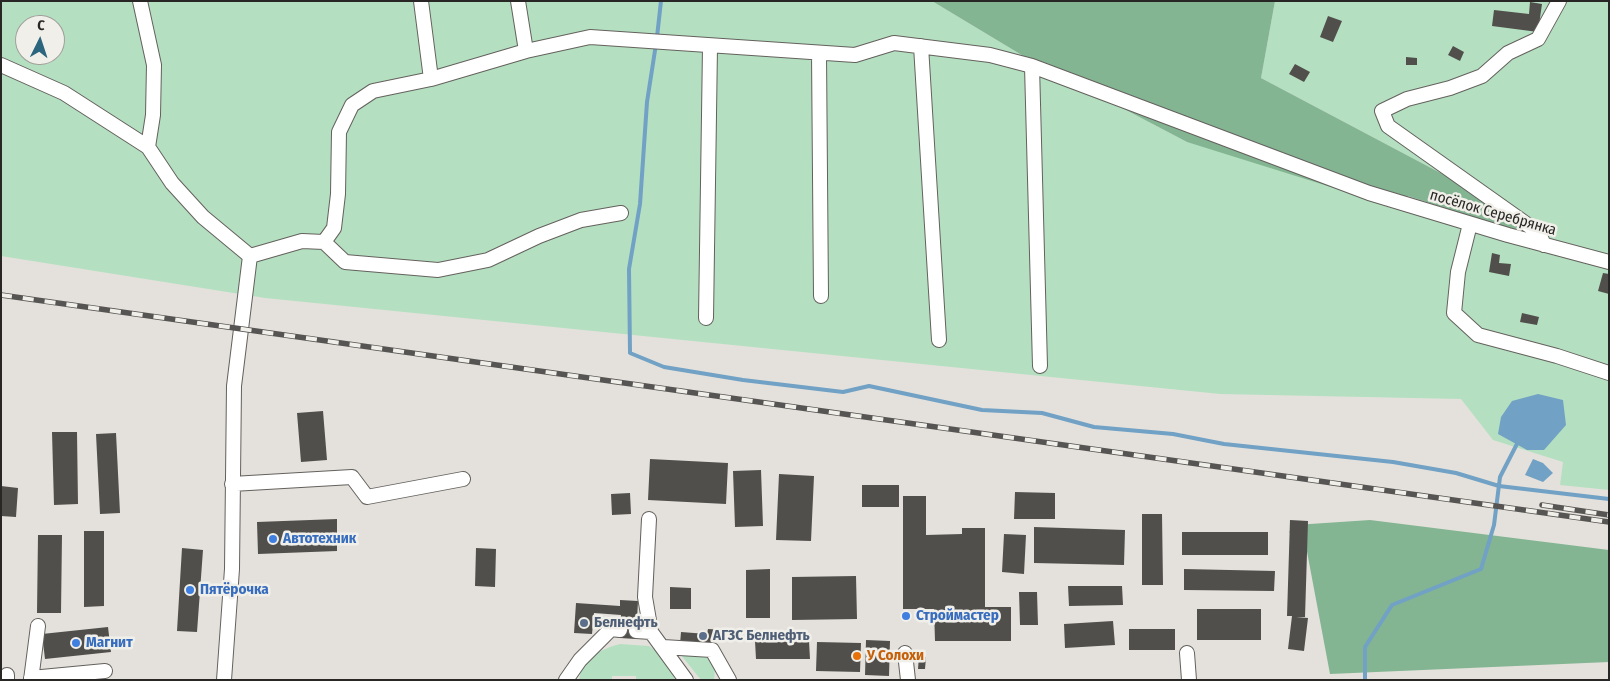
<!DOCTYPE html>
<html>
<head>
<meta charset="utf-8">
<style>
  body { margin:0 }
  #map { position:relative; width:1610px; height:681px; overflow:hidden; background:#e4e1dc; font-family:"Fira Sans Condensed",sans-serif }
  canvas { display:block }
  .frame { position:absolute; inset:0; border:2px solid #282725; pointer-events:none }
  .north { position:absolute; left:15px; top:15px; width:50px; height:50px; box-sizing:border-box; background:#f1efe9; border:1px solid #a19f9b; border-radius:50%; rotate:4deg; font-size:14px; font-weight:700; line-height:20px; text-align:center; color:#282725 }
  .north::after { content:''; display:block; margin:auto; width:18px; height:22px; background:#2b657e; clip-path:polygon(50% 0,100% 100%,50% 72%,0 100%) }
</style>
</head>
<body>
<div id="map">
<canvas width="1610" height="681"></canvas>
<div class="frame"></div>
<div class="north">С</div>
</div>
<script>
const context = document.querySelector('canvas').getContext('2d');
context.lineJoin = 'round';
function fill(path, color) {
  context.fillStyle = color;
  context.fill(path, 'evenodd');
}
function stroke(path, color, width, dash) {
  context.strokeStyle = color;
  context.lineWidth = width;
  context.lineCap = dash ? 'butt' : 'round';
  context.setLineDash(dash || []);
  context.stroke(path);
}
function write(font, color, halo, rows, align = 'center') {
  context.font = font + ' "Fira Sans Condensed",sans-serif';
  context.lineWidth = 5;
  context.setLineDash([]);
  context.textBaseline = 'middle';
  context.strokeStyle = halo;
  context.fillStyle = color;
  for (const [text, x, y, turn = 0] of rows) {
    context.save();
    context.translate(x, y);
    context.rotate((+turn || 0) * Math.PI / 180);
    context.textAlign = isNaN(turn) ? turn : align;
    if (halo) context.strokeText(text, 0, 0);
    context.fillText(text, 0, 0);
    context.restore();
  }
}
fill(new Path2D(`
  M 1,1 L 932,1 L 1025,57 L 1187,142 L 1408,196 L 1528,235 L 1450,178 L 1261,78 L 1275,1 L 1609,1 L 1609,490 L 1560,485 L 1563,462 L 1493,440 L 1461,399 L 1220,394 L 265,298 L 1,256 ZM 25,25 L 55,25 L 55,55 L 25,55 Z
  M 620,644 L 649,646 L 665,657 L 675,680 L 636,680 L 636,676 L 612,676 L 612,680 L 579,680 C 582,658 601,649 620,644 Z
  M 677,650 L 704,653 L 715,669 L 714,680 L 701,680 Z`), '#b4e0c1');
fill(new Path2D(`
  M 932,1 L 1275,1 L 1261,78 L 1450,178 L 1530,236 L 1408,196 L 1395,207 L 1187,142 L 1025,57 Z
  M 1370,520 L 1609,550 L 1609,662 L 1330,674 L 1305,541 L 1289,532 L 1295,525 Z`), '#83b592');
fill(new Path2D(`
  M 1538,394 L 1563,400 L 1566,425 L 1544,450 L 1527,450 L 1498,434 L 1501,417 L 1512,401 Z
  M 1533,459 L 1543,463 L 1553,473 L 1543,482 L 1525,475 Z`), '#71a1c4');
stroke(new Path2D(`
  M 657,37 L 661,1
  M 656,44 L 647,102 L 640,204 L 629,269 L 630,353 L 664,367 L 743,380 L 843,392 L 869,386 L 982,410 L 1042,413 L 1094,427 L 1173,434 L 1224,444 L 1393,462 L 1456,473 L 1499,486 L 1609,499
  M 1365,680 L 1365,647 L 1392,605 L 1481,569 L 1494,525 L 1500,477 L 1519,440`), '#71a1c4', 4);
fill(new Path2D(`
  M 1530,2 L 1542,4 L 1538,32 L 1492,26 L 1494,10 L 1529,14 Z
  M 1328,16 L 1342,21 L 1333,42 L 1320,37 Z
  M 1453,46 L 1464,52 L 1460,61 L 1448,55 Z
  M 1406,57 L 1417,58 L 1417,65 L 1406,65 Z
  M 1295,64 L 1310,72 L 1304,82 L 1289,74 Z
  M 1492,253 L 1500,255 L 1499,263 L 1511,264 L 1509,276 L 1489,272 Z
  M 1603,273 L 1609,274 L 1609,294 L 1598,291 Z
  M 1522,313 L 1539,317 L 1537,325 L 1520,322 Z
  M 323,411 L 327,460 L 301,462 L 297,413 Z
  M 52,432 L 77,432 L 78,504 L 54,505 Z
  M 116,433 L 120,513 L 100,514 L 96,434 Z
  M 650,459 L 728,463 L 726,504 L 648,500 Z
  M 761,470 L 763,526 L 735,527 L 733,471 Z
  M 779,474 L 814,476 L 811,541 L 776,540 Z
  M 862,485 L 899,485 L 899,507 L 862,507 Z
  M 1,486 L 18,488 L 16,517 L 1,516 Z
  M 1015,492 L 1055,493 L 1055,519 L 1014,519 Z
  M 630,493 L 631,514 L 612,515 L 611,494 Z
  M 903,496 L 926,496 L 926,535 L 962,534 L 962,528 L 985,528 L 985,607 L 1011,607 L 1011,641 L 935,641 L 934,609 L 903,609 Z
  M 1142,514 L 1162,514 L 1163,585 L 1142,585 Z
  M 337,519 L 337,551 L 258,554 L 257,522 Z
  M 1290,520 L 1308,521 L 1305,617 L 1296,617 L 1308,618 L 1304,651 L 1288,649 L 1292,616 L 1287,616 Z
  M 1034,527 L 1125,530 L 1124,565 L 1034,563 Z
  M 84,531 L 104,531 L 104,606 L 84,607 Z
  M 1182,532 L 1268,532 L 1268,555 L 1182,555 Z
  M 1004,534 L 1026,535 L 1024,574 L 1002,572 Z
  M 38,535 L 62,535 L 61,613 L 37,613 Z
  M 182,548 L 203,550 L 197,632 L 177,631 Z
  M 476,548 L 496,549 L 495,587 L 475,586 Z
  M 770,569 L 770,618 L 746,618 L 746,570 Z
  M 1184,569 L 1275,571 L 1274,591 L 1184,590 Z
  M 856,576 L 857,619 L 792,620 L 792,577 Z
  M 1068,586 L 1122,586 L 1123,605 L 1069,606 Z
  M 670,587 L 691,588 L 691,609 L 670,609 Z
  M 1019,592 L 1037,592 L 1038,625 L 1020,625 Z
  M 620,600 L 638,601 L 636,639 L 620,638 L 621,615 L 594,613 L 592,634 L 574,633 L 576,603 L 620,606 Z
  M 1197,609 L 1261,609 L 1261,640 L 1197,640 Z
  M 1113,621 L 1115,645 L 1065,648 L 1064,624 Z
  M 108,627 L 111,652 L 45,659 L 42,634 Z
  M 708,629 L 726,630 L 725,639 L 711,638 L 711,646 L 680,644 L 681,632 L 707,634 Z
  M 1129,629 L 1175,629 L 1175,650 L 1129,650 Z
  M 866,640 L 890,641 L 889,676 L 865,675 Z
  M 755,641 L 809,641 L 810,659 L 756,659 Z
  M 817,642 L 861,643 L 860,672 L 816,671 Z
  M 919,656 L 926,657 L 925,669 L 918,669 Z`), '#514f4b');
const minor = new Path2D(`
  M 140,1 L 154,65 L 153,115 L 148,147
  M 421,1 L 431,79
  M 518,1 L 526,51
  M 921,46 L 939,340
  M 819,54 L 821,296
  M 1,65 L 64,93 L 148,147 L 172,183 L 203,217 L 250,256
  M 1032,66 L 1040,366
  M 1470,224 L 1458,272 L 1454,313 L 1478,335 L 1557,356 L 1609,373
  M 324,242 L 345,262 L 438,270 L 488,260 L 539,236 L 581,220 L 621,213
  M 1544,245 L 1539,233 L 1388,126 L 1382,111 L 1407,99 L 1450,88 L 1482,76 L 1508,53 L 1538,39 L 1559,1
  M 250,256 L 302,241 L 324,242 L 334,228 L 338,194 L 339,132 L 352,105 L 373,91 L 431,79 L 526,51 L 590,37 L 855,55 L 894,43 L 990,55 L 1032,66 L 1369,193 L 1508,235 L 1609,262
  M 706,318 L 710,47
  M 232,484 L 352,477 L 367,497 L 463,479
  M 649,519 L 645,597 L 651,632
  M 636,631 L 651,632 L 686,680
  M 663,647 L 712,650 L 729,680
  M 905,653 L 908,680
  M 1187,653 L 1189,680
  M 31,678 L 105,671
  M 7,680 L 7,675
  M 31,680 L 38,626
  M 224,680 L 232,569 L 234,386 L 250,256
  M 566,680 L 580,660 L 611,629 L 620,630`);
stroke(minor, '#64615d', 16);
stroke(minor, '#fff', 14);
const rail = new Path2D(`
  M 1,295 L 1609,522
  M 1542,505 L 1609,515`);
stroke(rail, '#575553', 5.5);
stroke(rail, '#f1efe9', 4, [11]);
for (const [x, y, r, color] of [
  [273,539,5,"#3f7fe0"],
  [190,590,5,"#3f7fe0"],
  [906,616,5,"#3f7fe0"],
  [584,623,5,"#5c6f8a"],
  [703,636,5,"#5c6f8a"],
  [76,643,5,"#3f7fe0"],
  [857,656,5,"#e8710a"]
]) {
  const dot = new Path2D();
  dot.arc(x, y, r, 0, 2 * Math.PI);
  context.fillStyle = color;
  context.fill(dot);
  stroke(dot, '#f1efe9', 2);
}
write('15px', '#282725', '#f1efe9', [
  ["посёлок Серебрянка",1493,213,16]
]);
write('bold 15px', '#366cbe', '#f1efe9', [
  ["Автотехник",283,539],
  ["Пятёрочка",200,590],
  ["Строймастер",916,616],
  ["Магнит",86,643]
], 'left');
write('bold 15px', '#4e5e75', '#f1efe9', [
  ["Белнефть",594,623],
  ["АГЗС Белнефть",713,636]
], 'left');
write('bold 15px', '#c56008', '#f1efe9', [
  ["У Солохи",867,656]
], 'left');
</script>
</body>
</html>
